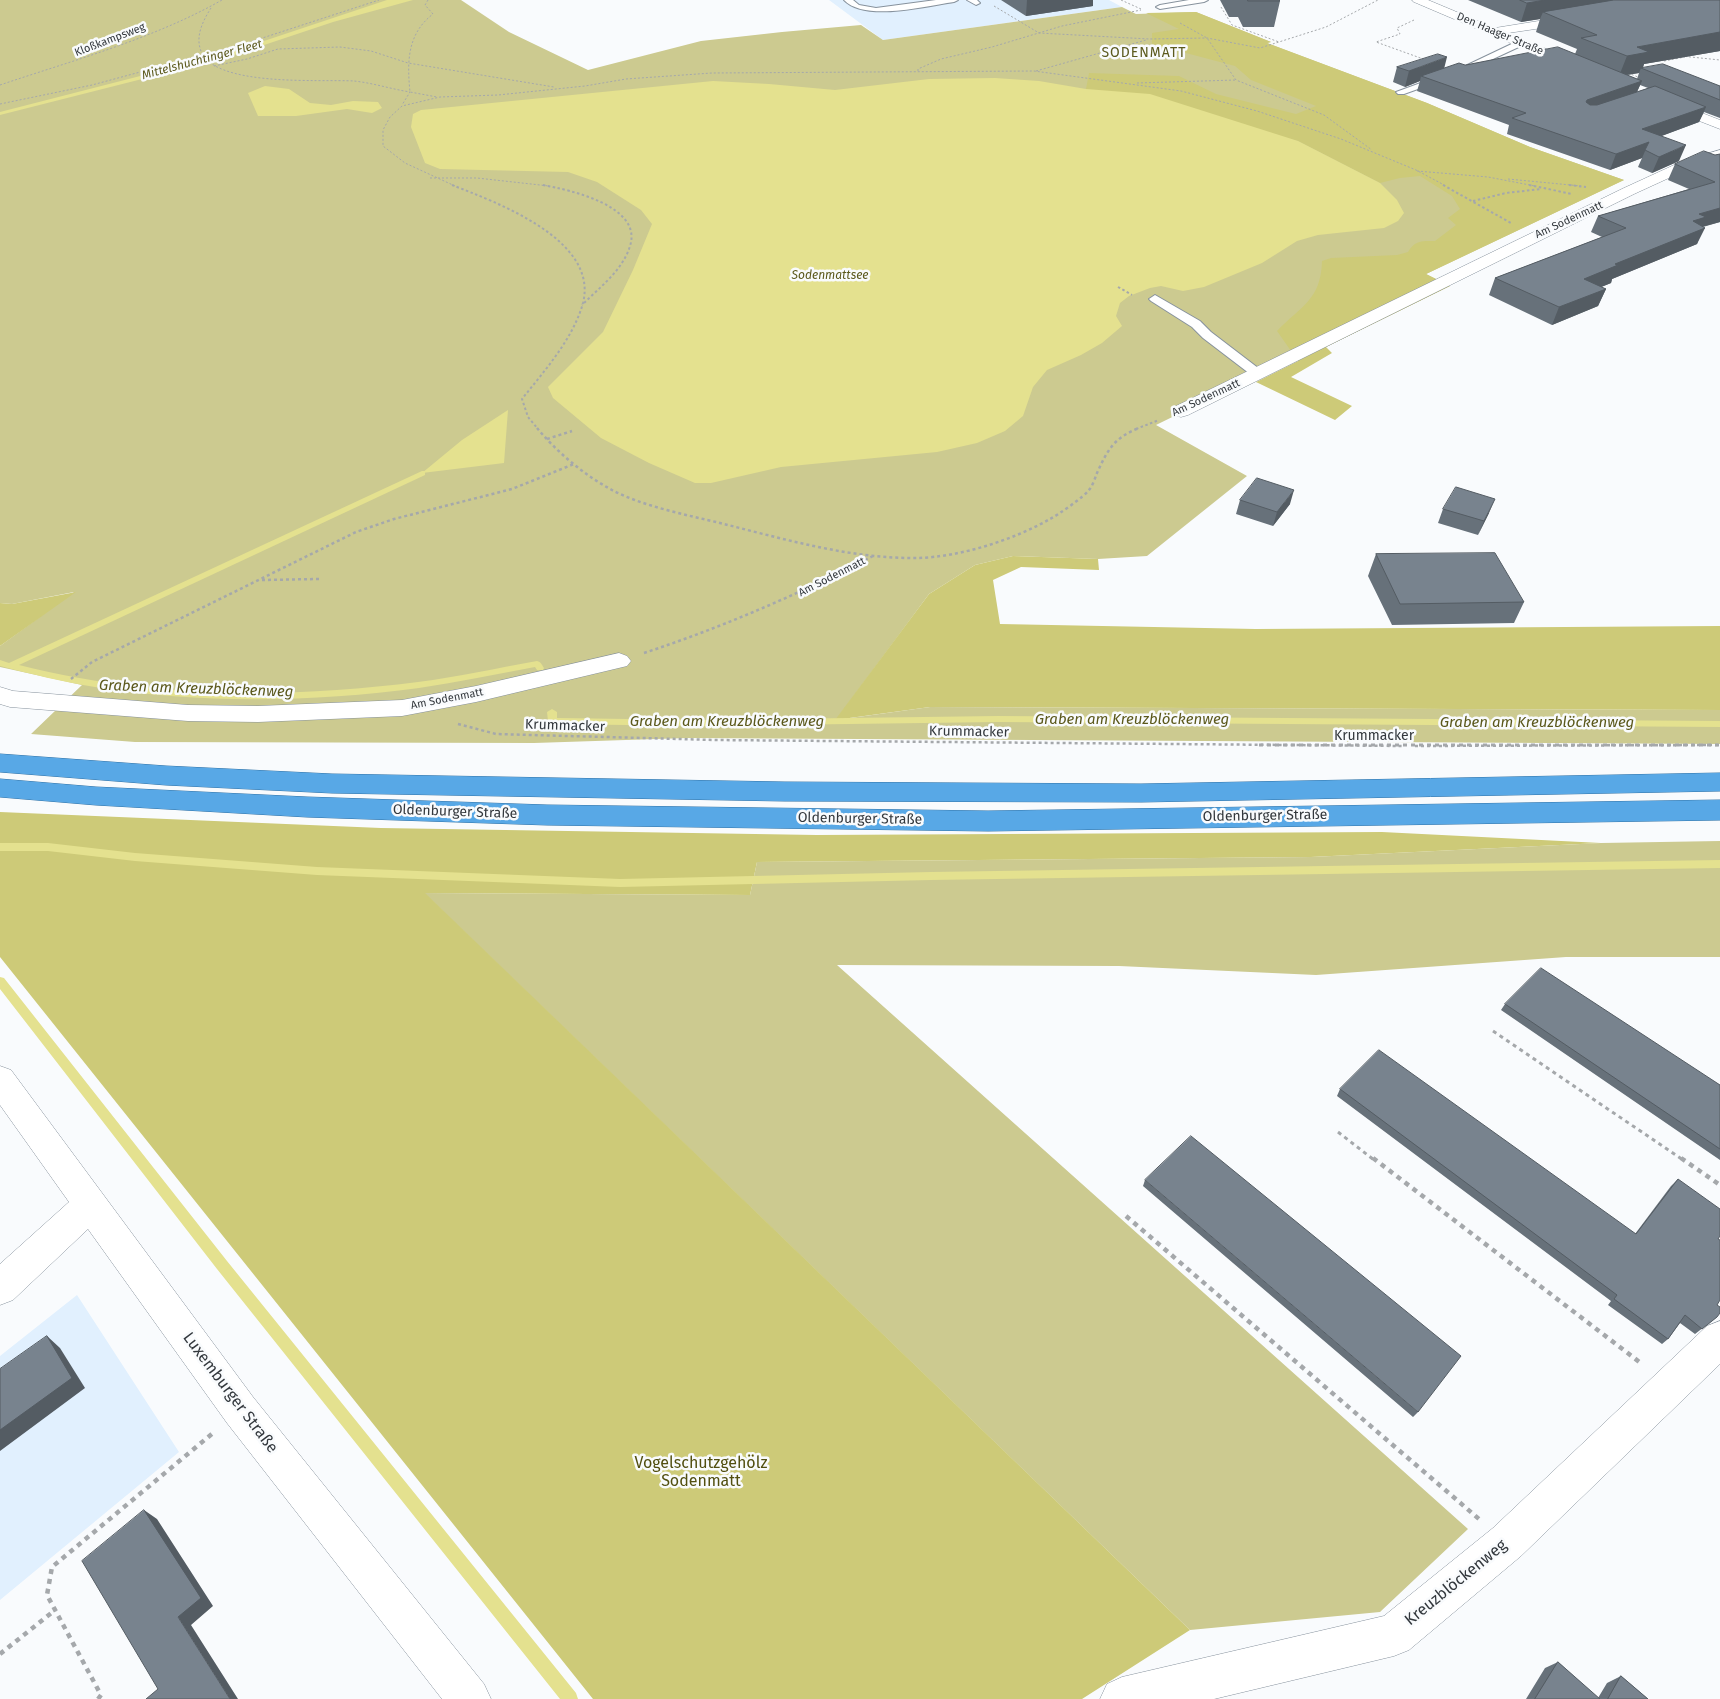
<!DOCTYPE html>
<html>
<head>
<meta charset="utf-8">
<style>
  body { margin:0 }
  canvas { display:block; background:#f9fbfd }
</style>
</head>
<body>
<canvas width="1720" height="1699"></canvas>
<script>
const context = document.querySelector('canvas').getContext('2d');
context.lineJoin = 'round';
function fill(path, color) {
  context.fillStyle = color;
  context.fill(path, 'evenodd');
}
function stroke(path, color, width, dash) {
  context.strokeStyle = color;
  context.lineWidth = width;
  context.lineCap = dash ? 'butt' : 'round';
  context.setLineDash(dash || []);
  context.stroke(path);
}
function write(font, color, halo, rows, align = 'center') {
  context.font = font + ' "Fira Sans",sans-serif';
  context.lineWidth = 5;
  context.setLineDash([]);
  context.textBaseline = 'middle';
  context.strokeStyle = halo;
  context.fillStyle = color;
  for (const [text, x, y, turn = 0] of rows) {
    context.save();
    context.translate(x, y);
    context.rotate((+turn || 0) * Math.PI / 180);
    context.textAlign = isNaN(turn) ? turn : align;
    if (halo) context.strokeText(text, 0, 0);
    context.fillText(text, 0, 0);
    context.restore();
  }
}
fill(new Path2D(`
  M 829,0 L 1109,0 L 1122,7 L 883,40 Z
  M 77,1295 L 179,1452 L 0,1600 L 0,1356 Z`), '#e1f0fe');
fill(new Path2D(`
  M 0,0 L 461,0 L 509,32 L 588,70 L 701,41 L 782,32 L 861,25 L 883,40 L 1122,7 L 1136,14 L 1196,12 L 1271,42 L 1267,43 L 1427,103 L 1530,147 L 1624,180 L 1426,274 L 1450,286 L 1214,402 L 1209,399 L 1156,425 L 1247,476 L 1147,556 L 1098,559 L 1013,556 L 975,565 L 929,594 L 836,720 L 930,707 L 1720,710 L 1720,744 L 687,738 L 534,743 L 135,742 L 31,734 L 82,685 L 0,667 L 0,646 L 74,592 L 12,604 L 0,603 Z
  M 1720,841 L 1720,957 L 1566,957 L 1316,975 L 1119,966 L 837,965 L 1468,1529 L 1380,1612 L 1190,1630 L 424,893 L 750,895 L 757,862 L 1311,857 L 1601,843 Z`), '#ccca90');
fill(new Path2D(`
  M 1196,12 L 1271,42 L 1267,43 L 1427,103 L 1530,147 L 1624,180 L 1426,274 L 1450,286 L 1326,347 L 1332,353 L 1291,377 L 1352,406 L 1335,420 L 1256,382 L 1298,361 L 1277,331 C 1301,306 1321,300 1322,261 L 1331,258 L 1397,255 L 1408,252 C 1415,240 1422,241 1435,241 L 1456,225 L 1448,218 L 1460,209 L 1452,196 L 1420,176 L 1400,178 L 1380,183 L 1298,141 L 1086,89 L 1089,73 L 1179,76 L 1216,94 L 1296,114 L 1316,106 L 1251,80 L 1235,66 L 1152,44 L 1152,33 L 1179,29 L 1146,13 Z
  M 1013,556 L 1098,559 L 1099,570 L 1021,567 L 993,580 L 1000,624 L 1256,629 L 1720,626 L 1720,710 L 930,707 L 835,720 L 929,594 L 975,565 Z
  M 76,592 L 0,646 L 0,603 L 12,604 Z
  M 0,812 L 381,828 L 817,835 L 1382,832 L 1601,843 L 1311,857 L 757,862 L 750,895 L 425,893 L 1190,1630 L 1082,1699 L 593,1699 L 0,957 Z`), '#cdca78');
fill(new Path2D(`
  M 387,0 L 413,0 L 333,22 L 225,58 L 0,115 L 0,112 L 222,55 Z
  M 995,78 L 1039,81 L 1086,89 L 1150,94 L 1298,141 L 1380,183 L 1397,200 L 1404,213 L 1398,221 L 1384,228 L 1318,235 L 1297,241 L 1262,263 L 1204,287 L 1183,291 L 1161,286 L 1150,288 L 1129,296 L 1120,303 L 1116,316 L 1122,326 L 1102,343 L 1081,355 L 1047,370 L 1033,387 L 1023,416 L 1005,431 L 977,443 L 937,452 L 781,467 L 711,483 L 695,483 L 649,463 L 601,438 L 553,398 L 548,387 L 603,332 L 633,270 L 652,224 L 641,210 L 597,182 L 568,172 L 440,169 L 425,163 L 411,127 L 413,114 L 421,110 L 713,81 L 769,84 L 835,90 L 929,79 Z
  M 265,86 L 289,89 L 310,103 L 331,105 L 353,101 L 378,102 L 382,108 L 372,113 L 347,109 L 296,116 L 258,116 L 248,93 Z
  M 508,410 L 504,463 L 422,473 L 462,440 Z`), '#e4e18f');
fill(new Path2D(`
  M 422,471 L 425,471 L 425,475 L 19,665 C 147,698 286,699 418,682 C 458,677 497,668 537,661 C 541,662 542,665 544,668 L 543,670 L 537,670 L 535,667 C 496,674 458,682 419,688 C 315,702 200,704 95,687 C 63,682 31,674 0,666 L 0,660 L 9,663 Z
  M 552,709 L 557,712 L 557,718 L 699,720 L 998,716 L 1720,721 L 1720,727 L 998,722 L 699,726 L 553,724 L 548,721 L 547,712 Z
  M 0,843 L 48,843 L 135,853 L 317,867 L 620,879 L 931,872 L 1720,860 L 1720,868 L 931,880 L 620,887 L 317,875 L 135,861 L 48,851 L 0,851 Z
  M 0,977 L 4,978 L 227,1261 L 576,1693 L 578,1699 L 560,1699 L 217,1269 L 0,989 Z`), '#e4e18f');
const service = new Path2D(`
  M 844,0 L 853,0 L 859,5 L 876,8 L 936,0 L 958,0 L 954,2 C 926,6 865,22 844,0 Z
  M 967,0 L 977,0 L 980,3 L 976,5 Z
  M 1189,0 L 1208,0 L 1204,2 L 1160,9 L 1156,7 L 1160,5 Z
  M 1520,40 L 1524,43 L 1523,45 L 1465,72 L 1404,94 L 1398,94 L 1396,92 L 1459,69 Z
  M 1155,295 L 1200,321 L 1211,332 L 1262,371 L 1264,374 L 1262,377 L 1254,377 L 1203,338 L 1192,327 L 1151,301 L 1149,299 Z`);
const minor = new Path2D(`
  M 1412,0 L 1428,0 L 1495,28 L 1576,15 L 1580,16 L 1582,19 L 1576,23 L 1508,33 L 1577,62 L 1579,65 L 1577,68 L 1569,68 L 1414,2 Z
  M 1666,99 L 1720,120 L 1720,129 L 1661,106 L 1659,103 Z
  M 1720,150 L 1720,159 L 1695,166 L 1634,194 L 1188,415 L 1181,417 L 1174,415 L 1171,411 L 1174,407 L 1624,188 L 1685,160 Z
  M 619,653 L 627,656 L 631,661 L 627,666 L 476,702 L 402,716 L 258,722 L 188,721 L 10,707 L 0,704 L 0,687 L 13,691 L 188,705 L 258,706 L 402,700 L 476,686 Z
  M 0,1066 L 11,1070 L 253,1397 L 484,1684 L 491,1699 L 442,1699 L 227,1423 L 88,1229 L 13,1300 L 0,1305 L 0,1264 L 69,1202 L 0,1105 Z
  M 1720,1321 L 1720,1364 L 1521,1556 L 1409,1650 L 1394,1656 L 1214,1699 L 1100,1699 L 1107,1684 L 1122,1677 L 1384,1616 L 1493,1528 L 1707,1326 Z`);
const trunk = new Path2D(`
  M 0,754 L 166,766 L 332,774 L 784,782 L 1141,784 L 1720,773 L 1720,791 L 1141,802 L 784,801 L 332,793 L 166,785 L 0,772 Z
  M 0,779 L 96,787 L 307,797 L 547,805 L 988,811 L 1720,800 L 1720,820 L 988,831 L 547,825 L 307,817 L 96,805 L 0,797 Z`);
stroke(service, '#87929d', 2);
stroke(minor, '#87929d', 1);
stroke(trunk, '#3072a6', 1);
stroke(new Path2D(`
  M 428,0 L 425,5 L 433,14 C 407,34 407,62 410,92 L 437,97
  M 1121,0 L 1141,9
  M 994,6 L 1039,33 L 1149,39 L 1207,38 L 1260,48 L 1326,27 L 1378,0
  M 1221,7 L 1232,25 L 1279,42
  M 211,8 C 204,19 196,34 200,48 C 209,88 322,79 354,81 C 373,83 391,89 410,92 L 402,105
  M 1414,20 L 1397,28 L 1400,34 L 1376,42 L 1426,60
  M 1180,23 L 1207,38 L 1236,80 L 1324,115 L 1372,150
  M 1681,56 L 1720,60
  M 1664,61 L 1685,57
  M 214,66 L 247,59 L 278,49 L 340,47 L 371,51 L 408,63 L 554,87
  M 918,71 L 918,69 L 941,59 L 992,47 L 1062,26 L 1141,10
  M 1036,71 L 1146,40
  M 1628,73 L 1638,77
  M 1137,83 L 1236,80
  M 0,85 C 74,60 153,39 222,0
  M 0,104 L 92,85 L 244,44 L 379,0
  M 1417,171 L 1488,177 L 1535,186
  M 430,178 L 477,178 L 549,186
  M 1508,179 L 1581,186
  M 455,186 L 405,163 L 383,146 L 383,130 L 390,117 L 402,106 L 440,97 L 498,95 L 585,86 L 626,79 L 712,73 L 1034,71 L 1181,91 L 1257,111 L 1341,139 L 1416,170 L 1446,186`), '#a5a8ab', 1, [2, 2]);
stroke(new Path2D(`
  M 452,185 C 495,202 599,239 583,303 C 573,339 545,370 522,399 L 528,417 L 538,429
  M 543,185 C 570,190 643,206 630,246 C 623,270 599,288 582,305
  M 1443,185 L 1511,223
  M 1529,185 L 1572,194
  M 1569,185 L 1586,187
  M 1473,201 L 1506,193 L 1541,189
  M 1118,287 L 1132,295
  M 1136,429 L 1159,420`), '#a5a8ab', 2, [2.5, 2.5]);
stroke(new Path2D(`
  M 537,428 C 557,452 584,475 612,490 C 642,506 687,515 720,523 C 784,539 851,559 917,558 C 960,557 1013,540 1050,519 C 1058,515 1085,496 1089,490 C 1093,485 1095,478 1097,473 C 1108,449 1114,438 1139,428
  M 547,439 L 572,431
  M 262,580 L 319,579
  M 644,653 C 723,627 799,594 873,556
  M 71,679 L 92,662 L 356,532 L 394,519 L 512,489 L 574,464
  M 458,724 L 496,734 L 715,740 L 1403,746
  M 1415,746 L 1720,745`), '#a5a8ab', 2.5, [3, 3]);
stroke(new Path2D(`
  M 1259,745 L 1720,745
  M 1493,1031 L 1683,1160
  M 1338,1132 L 1374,1160`), '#a5a8ab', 3, [4, 4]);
stroke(new Path2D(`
  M 1373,1158 L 1642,1364
  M 1681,1158 L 1720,1185
  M 1126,1216 L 1479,1519
  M 0,1654 L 55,1610
  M 98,1699 L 101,1695 L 47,1595 L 52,1567 L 213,1433`), '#a5a8ab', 4.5, [5, 5]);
fill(service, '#fff');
fill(minor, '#fff');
fill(trunk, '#58a8e6');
fill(new Path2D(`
  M 1001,0 L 1093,0 L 1093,6 L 1026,16 Z
  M 1220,0 L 1279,0 L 1280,1 L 1274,27 L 1243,27 L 1238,17 L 1229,17 Z
  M 1468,0 L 1720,0 L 1720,51 L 1644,64 L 1643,68 L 1720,86 L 1720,118 L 1704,112 L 1699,122 L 1661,136 L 1679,161 L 1652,173 L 1638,167 L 1642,158 L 1610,170 L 1507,134 L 1509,125 L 1417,91 L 1420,81 L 1405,87 L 1393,82 L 1397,67 L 1444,68 L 1465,65 L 1575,54 L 1577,49 L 1536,32 L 1540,19 L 1521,22 ZM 1639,73 L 1637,79 L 1627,75 ZM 1640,85 L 1648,88 L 1637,92 Z
  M 1720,154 L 1720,222 L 1703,227 L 1697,244 L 1612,279 L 1611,283 L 1601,287 L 1606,289 L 1598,306 L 1552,325 L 1489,295 L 1495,278 L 1602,237 L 1591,232 L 1598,216 L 1689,189 L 1668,180 L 1675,164 Z
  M 1240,500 L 1290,504 L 1273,526 L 1236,514 Z
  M 1443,509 L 1489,513 L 1478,535 L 1438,523 Z
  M 1376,554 L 1524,602 L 1514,623 L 1392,625 L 1368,576 Z
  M 1505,1004 L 1720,1085 L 1720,1160 L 1501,1010 Z
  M 1340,1089 L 1635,1234 L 1671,1186 L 1678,1179 L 1718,1239 L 1717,1317 L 1695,1334 L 1680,1323 L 1668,1339 L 1662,1344 L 1608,1305 L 1611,1301 L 1337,1096 Z
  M 1145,1180 L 1418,1412 L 1413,1417 L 1143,1186 Z
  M 1558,1662 L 1598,1698 L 1607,1683 L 1621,1676 L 1648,1699 L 1526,1699 L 1545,1668 Z`), '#67717a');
fill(new Path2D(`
  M 1027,0 L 1093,0 L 1093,6 L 1026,16 Z
  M 1545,0 L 1661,0 L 1543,12 L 1540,19 L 1521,22 L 1527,3 Z
  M 1720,32 L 1720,51 L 1644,64 L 1642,69 L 1641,68 L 1639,73 L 1619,76 L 1627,56 L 1637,47 Z
  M 1447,57 L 1443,73 L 1421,76 L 1420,81 L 1405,87 L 1409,71 Z
  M 1642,81 L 1635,96 L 1580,117 L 1587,100 Z
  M 1706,107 L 1699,122 L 1635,146 L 1642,129 Z
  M 1649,142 L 1642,158 L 1610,170 L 1616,154 Z
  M 1686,145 L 1679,161 L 1652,173 L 1659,157 Z
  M 1720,208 L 1720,222 L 1701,227 L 1705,228 L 1697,244 L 1612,279 L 1611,283 L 1577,297 L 1584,279 L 1615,264 L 1693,221 L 1699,214 Z
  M 1606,289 L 1598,306 L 1552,325 L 1559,307 Z
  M 1294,490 L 1290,504 L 1273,526 L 1277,512 Z
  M 1495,499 L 1489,513 L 1478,535 L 1484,521 Z
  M 47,1336 L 60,1348 L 85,1388 L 0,1451 L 0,1430 Z
  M 144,1510 L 157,1519 L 213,1606 L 191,1625 L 238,1699 L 230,1699 L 178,1617 Z`), '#545c63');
const building = new Path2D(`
  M 1248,0 L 1279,0 L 1280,1 L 1248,1 Z
  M 1520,0 L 1545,0 L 1527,3 Z
  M 1614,0 L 1720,0 L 1720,32 L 1637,47 L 1649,52 L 1627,56 L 1581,38 L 1597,35 L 1543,12 Z
  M 1558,47 L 1642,81 L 1587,100 L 1586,102 L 1590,105 L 1597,105 L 1655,86 L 1706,107 L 1642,129 L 1686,145 L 1659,157 L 1645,150 L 1649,142 L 1616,154 L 1512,118 L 1526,113 L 1421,76 L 1459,63 L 1465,65 Z
  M 1438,54 L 1447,57 L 1409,71 L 1397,67 Z
  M 1663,64 L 1720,86 L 1720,100 L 1641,68 Z
  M 1704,151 L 1715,155 L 1720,154 L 1720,208 L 1699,214 L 1706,217 L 1693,221 L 1705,228 L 1615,264 L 1618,265 L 1584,279 L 1606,289 L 1559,307 L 1495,278 L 1626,228 L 1598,216 L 1715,182 L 1675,164 Z
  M 1257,478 L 1294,490 L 1277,512 L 1240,500 Z
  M 1456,487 L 1495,499 L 1484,521 L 1443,509 Z
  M 1495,553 L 1524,602 L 1400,604 L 1376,554 Z
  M 1541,968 L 1720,1085 L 1720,1149 L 1505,1004 Z
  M 1379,1050 L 1636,1234 L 1678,1179 L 1720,1209 L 1720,1236 L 1718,1239 L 1720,1240 L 1720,1300 L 1717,1305 L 1720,1307 L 1720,1313 L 1717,1317 L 1702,1329 L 1685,1315 L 1668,1339 L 1614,1299 L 1617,1295 L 1340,1089 Z
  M 1191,1136 L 1461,1356 L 1418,1412 L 1145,1180 Z
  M 47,1336 L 72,1378 L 0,1430 L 0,1369 Z
  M 144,1510 L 201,1598 L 178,1617 L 230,1699 L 146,1699 L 158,1689 L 82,1561 Z
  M 1558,1662 L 1600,1699 L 1535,1699 Z
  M 1621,1676 L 1648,1699 L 1608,1699 Z`);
fill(building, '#78838e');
stroke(building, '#545c63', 1);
write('11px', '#33383d', '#f9fbfd', [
  ["Den Haager Straße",1500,34,23],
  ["Kloßkampsweg",110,40,-21],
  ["Am Sodenmatt",1569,220,-25],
  ["Am Sodenmatt",1206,398,-25],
  ["Am Sodenmatt",832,577,-27],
  ["Am Sodenmatt",447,699,-11]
]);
write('italic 12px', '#5b581b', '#f9fbfd', [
  ["Mittelshuchtinger Fleet",202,60,-15],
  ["Sodenmattsee",830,276]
]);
context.letterSpacing = '1px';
write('14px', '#5b591d', '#f9fbfd', [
  ["SODENMATT",1144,53]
]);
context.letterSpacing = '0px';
write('14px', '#33383d', '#f9fbfd', [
  ["Krummacker",565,726,2],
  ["Krummacker",969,732,1],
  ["Krummacker",1374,736],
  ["Oldenburger Straße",455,812,2],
  ["Oldenburger Straße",1265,816,-1],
  ["Oldenburger Straße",860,819,1]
]);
write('italic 15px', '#5b581b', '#f9fbfd', [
  ["Graben am Kreuzblöckenweg",196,689,2],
  ["Graben am Kreuzblöckenweg",1132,720],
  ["Graben am Kreuzblöckenweg",727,722],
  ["Graben am Kreuzblöckenweg",1537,723]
]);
write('16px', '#33383d', '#f9fbfd', [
  ["Luxemburger Straße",230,1393,53],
  ["Kreuzblöckenweg",1456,1583,-39]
]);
write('16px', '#524f10', '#f9fbfd', [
  ["Vogelschutzgehölz",701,1464],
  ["Sodenmatt",701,1482]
]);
</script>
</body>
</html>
